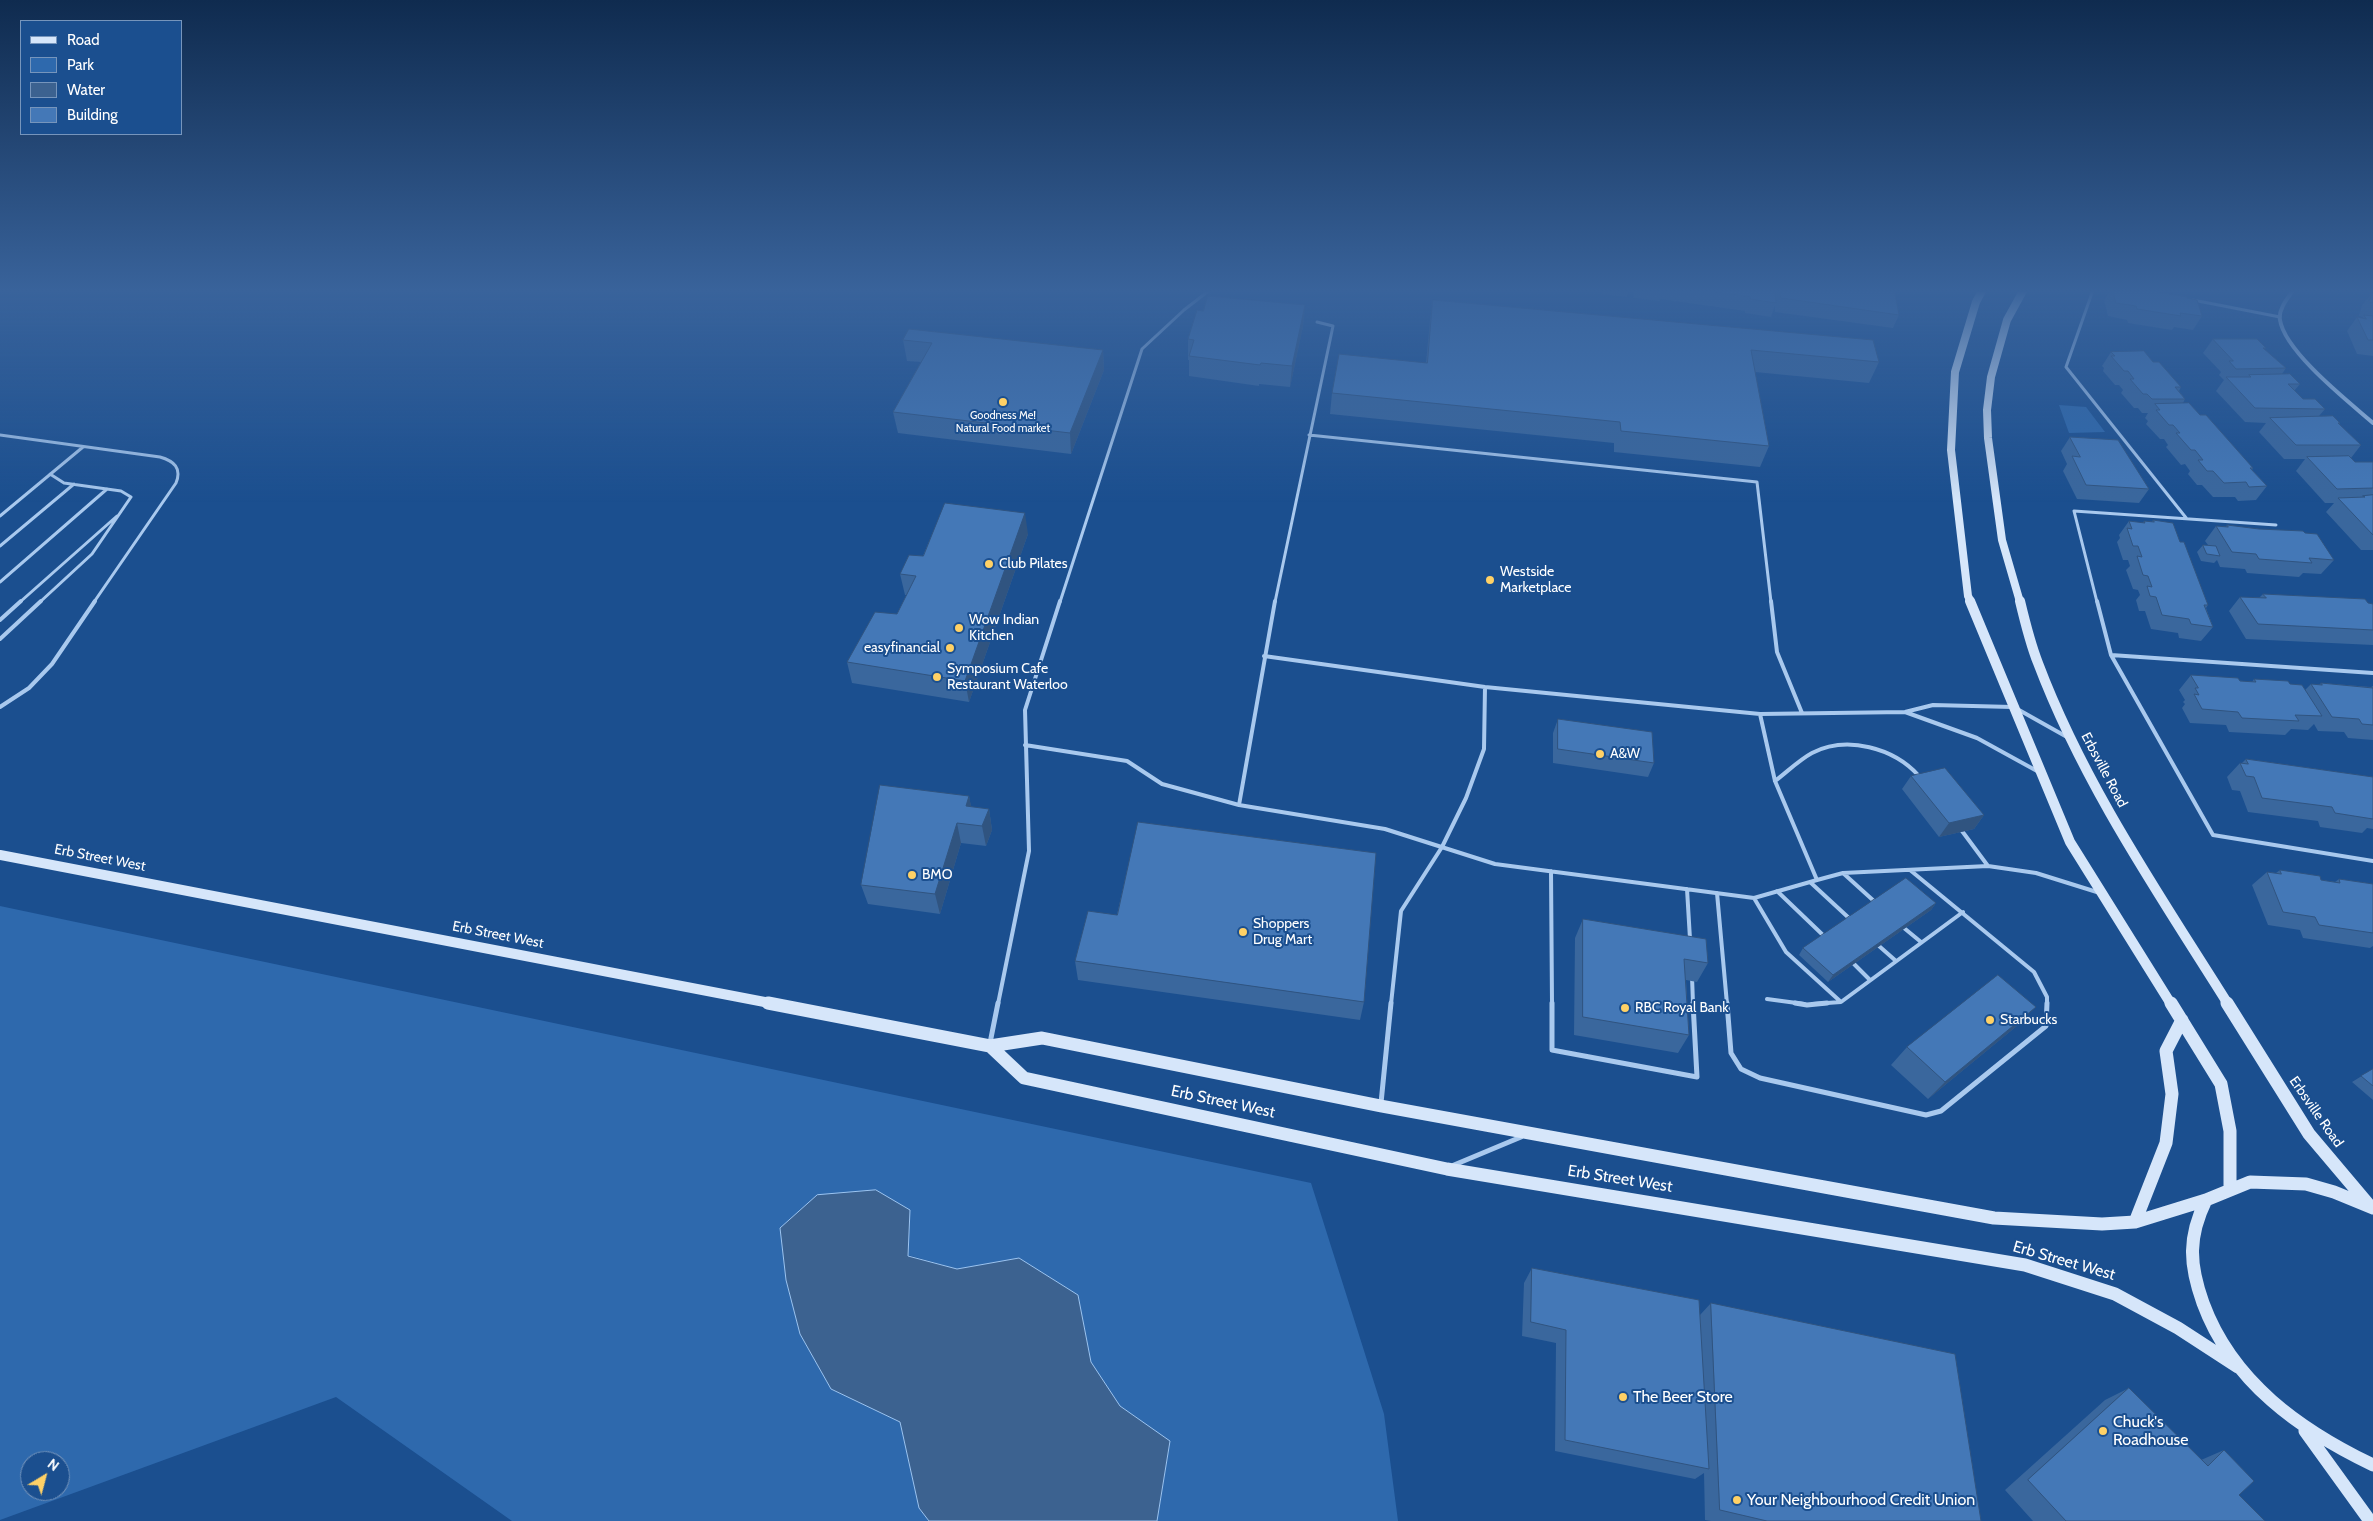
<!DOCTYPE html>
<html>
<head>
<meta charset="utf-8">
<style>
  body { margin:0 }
  #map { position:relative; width:2373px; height:1521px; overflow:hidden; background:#1b4f8f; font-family:Cabin,sans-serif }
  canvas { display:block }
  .legend { position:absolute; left:20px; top:20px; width:162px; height:115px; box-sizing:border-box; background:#1b4f8f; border:1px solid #7695bc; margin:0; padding:6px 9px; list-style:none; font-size:15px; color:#fff }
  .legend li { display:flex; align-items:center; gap:10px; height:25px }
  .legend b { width:25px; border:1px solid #7695bc }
  .north { position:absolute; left:20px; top:1451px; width:50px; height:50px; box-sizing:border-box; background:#1b4f8f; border:1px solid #7695bc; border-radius:50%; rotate:37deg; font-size:14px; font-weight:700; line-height:20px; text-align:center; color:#fff }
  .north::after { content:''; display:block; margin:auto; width:18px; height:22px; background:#ffd166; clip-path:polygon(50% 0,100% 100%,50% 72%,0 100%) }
</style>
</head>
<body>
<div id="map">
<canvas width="2373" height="1521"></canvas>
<ul class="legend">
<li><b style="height:6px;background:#d6e6fa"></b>Road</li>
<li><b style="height:14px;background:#2e69ad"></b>Park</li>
<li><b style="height:14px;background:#3c6290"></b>Water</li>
<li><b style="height:14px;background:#4478b7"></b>Building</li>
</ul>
<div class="north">N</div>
</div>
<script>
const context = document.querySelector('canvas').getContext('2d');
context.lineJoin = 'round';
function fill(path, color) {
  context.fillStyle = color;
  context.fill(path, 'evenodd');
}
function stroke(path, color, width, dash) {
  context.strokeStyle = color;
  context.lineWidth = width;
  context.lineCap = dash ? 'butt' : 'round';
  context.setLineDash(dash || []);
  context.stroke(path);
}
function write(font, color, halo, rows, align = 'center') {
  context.font = font + ' Cabin,sans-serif';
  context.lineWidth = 4;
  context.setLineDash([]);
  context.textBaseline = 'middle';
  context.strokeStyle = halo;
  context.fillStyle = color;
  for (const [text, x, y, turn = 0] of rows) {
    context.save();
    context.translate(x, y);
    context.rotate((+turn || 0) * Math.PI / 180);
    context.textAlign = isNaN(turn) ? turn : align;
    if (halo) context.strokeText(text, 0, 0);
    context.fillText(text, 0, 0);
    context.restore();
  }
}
fill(new Path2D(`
  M 2059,405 L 2086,407 L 2105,432 L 2069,433 Z
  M 0,906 L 1311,1183 L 1384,1414 L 1398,1521 L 1157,1521 L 1170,1442 L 1120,1406 L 1091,1362 L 1078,1295 L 1019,1258 L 957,1269 L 908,1255 L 910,1210 L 817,1195 L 780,1228 L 786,1280 L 800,1334 L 831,1389 L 900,1422 L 919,1508 L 929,1521 L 512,1521 L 336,1397 L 0,1520 ZM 30,1461 L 60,1461 L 60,1491 L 30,1491 Z`), '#2e69ad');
const water = new Path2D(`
  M 876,1190 L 910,1210 L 908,1256 L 957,1269 L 1019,1258 L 1078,1295 L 1091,1362 L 1120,1406 L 1170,1441 L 1157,1521 L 929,1521 L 919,1508 L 900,1422 L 831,1389 L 800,1334 L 786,1280 L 780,1228 L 817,1195 Z`);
fill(water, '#3c6290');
stroke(water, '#9cc4f0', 1);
stroke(new Path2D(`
  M 2102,289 L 2093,290 L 2066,367 L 2187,519
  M 2193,300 L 2280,317
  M 0,435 L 160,457 C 174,461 182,468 176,483 L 94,602
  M 1309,435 L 1757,482 L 1771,602
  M 0,516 L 83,447
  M 0,546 L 74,484
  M 0,582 L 107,489
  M 20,602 L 117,516
  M 40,602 L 92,554 L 131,497 L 121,491 L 64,483 L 50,474
  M 1060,602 L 1142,349 L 1184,310 L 1211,289
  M 1275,602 L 1333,326 L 1317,322
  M 2097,602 L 2074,511 L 2276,525`), '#a9c9ee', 3);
stroke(new Path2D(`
  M 1771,601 L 1777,652 L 1802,713
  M 2097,601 L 2111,655 L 2213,835 L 2373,861
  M 0,620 L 21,601
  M 0,639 L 41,601
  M 2111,655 L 2373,673
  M 1264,656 L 1485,687 L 1760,714 L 1905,712 L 1933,705 L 2012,707
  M 0,707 L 29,688 L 52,664 L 95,601
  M 2019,710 L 2067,737
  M 1905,712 L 1977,738 L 2037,771
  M 1025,745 L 1127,761 L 1162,784 L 1239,805 L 1385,829 L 1495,864 L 1754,898 L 1817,880 L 1775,781 L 1760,714
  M 1775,781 C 1787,772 1799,760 1812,753 C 1847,735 1894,748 1919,776
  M 1239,805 L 1275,601
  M 1962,831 L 1988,866
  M 1910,870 L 2034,972 L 2047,997 L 2047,1004
  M 1551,871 L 1552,1004
  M 1843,873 L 1875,902
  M 1817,880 L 1843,873 L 1988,866 L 2036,873 L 2100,893
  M 1810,882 L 1850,919
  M 1687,889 L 1690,939
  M 1777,891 L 1825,937
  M 1717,893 L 1727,1004
  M 1754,898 L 1786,952 L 1841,1002 L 1963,912
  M 1904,928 L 1921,942
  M 1879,946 L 1896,961
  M 1854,964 L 1870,980
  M 1692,976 L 1693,1004
  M 1767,999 L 1804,1004
  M 998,1004 L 1029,851 L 1025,710 L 1060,601
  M 1391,1004 L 1401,911 L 1442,847 L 1466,798 L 1484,749 L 1485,687
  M 1813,1004 L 1841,1002`), '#a9c9ee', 4);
stroke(new Path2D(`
  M 1552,1003 L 1552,1050 L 1697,1077 L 1693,1003
  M 1727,1003 L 1731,1053 L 1741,1069 L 1760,1078 L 1926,1115 L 1941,1111 L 2046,1026 L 2047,1003
  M 1795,1003 L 1807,1005 L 1827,1003
  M 990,1043 L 998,1003
  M 1381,1103 L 1391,1003
  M 1454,1165 L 1521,1137`), '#a9c9ee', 5);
stroke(new Path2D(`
  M 2294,289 C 2288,298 2278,309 2280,320 C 2285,352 2349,402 2373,423`), '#a9c9ee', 4);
stroke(new Path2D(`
  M 1971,602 L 1968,596 L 1951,450 L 1955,372 L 1976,302 L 1983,289
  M 2020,602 L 2002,540 L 1988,438 L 1987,410 L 1991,377 L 2007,320 L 2024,289`), '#d6e6fa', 8);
stroke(new Path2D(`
  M 1970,601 L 2070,842 L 2171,1004
  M 2020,601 C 2025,622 2030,643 2038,663 C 2084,785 2159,894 2228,1004
  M 0,855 L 775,1004`), '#d6e6fa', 10);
stroke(new Path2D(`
  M 768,1003 L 990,1046 L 1042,1038 L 1381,1106 L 1994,1218 L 2102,1224 L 2135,1222 L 2206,1200 L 2250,1182 L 2306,1184 L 2334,1192 L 2373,1208
  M 2171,1003 L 2221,1084 L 2230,1131 L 2230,1188
  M 2227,1003 L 2309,1134 L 2369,1205
  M 990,1046 L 1024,1078 L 1447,1169 L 2025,1265 L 2115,1294 L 2178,1328 L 2238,1367
  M 2206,1200 C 2188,1237 2189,1264 2203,1303 C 2232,1382 2300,1430 2373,1465
  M 2135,1222 L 2166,1143 L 2172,1094 L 2166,1051 L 2182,1020
  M 2305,1431 L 2370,1521`), '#d6e6fa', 13);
fill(new Path2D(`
  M 1586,289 L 1630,289 L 1627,297 L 1602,294 L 1603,291 Z
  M 1635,289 L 1894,289 L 1899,315 L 1893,328 L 1775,312 L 1775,305 L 1771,317 L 1745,313 L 1745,311 L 1660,299 L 1659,301 L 1633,298 Z
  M 2111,289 L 2140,289 L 2187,298 L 2202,316 L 2193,330 L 2174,327 L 2172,330 L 2128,323 L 2127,320 L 2108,316 L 2104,300 Z
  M 2373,292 L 2373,356 L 2357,354 L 2347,331 L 2357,317 L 2362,318 L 2363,317 L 2359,316 L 2362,305 Z
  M 1433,300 L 1879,362 L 1869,383 L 1755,372 L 1769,446 L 1760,467 L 1614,452 L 1614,443 L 1330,414 L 1332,393 L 1426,363 L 1430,320 Z
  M 1305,305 L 1303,326 L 1290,387 L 1259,384 L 1259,386 L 1189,376 L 1189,360 L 1188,360 L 1188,339 L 1203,311 Z
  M 2213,339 L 2266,348 L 2264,349 L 2286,368 L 2282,374 L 2300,384 L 2294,391 L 2303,399 L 2325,409 L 2319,416 L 2340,423 L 2339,425 L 2361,445 L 2351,458 L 2355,462 L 2373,462 L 2373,550 L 2361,550 L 2326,512 L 2334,503 L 2325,503 L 2296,471 L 2305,459 L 2284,459 L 2259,432 L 2266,423 L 2245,422 L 2216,391 L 2224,380 L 2219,375 L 2221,372 L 2203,353 Z
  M 903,340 L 1103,350 L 1104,370 L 1071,454 L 898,433 L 893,412 L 921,362 L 907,361 Z
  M 2111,352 L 2153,362 L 2181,387 L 2179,391 L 2185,399 L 2183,403 L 2200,415 L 2253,468 L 2252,470 L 2267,486 L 2256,500 L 2238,501 L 2235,497 L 2213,497 L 2202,485 L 2197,485 L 2188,474 L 2190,471 L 2185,464 L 2181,465 L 2166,447 L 2168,445 L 2164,439 L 2160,439 L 2146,424 L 2148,421 L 2145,418 L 2148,413 L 2142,413 L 2138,408 L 2134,408 L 2121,393 L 2123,390 L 2119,385 L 2115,385 L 2103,371 L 2104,368 L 2102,366 Z
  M 2070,437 L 2149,489 L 2139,503 L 2077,499 L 2063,471 L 2067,464 L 2061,451 Z
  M 2153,520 L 2180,542 L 2208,605 L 2206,608 L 2213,627 L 2201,641 L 2179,638 L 2178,633 L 2151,629 L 2145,611 L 2139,611 L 2136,600 L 2140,595 L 2138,590 L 2133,589 L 2126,570 L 2130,566 L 2128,560 L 2123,560 L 2117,542 L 2120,538 L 2119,535 L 2129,521 L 2143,523 L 2144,521 L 2152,522 Z
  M 2227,525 L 2259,529 L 2305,533 L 2334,560 L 2321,574 L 2303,573 L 2299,577 L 2247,573 L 2245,569 L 2220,567 L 2217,560 L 2214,563 L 2201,561 L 2197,552 L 2203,545 L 2208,545 L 2205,541 L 2216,526 L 2226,527 Z
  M 1028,534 L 969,702 L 852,683 L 847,662 L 897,614 L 907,595 L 905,595 L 900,574 L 923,556 Z
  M 2263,594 L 2373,604 L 2373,645 L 2246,639 L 2229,611 L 2240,597 L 2259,598 Z
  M 2191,675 L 2252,682 L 2254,679 L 2290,684 L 2305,690 L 2311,684 L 2319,685 L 2321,683 L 2371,687 L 2373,686 L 2373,740 L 2348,738 L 2344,732 L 2318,731 L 2314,724 L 2308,730 L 2291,729 L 2285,735 L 2229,732 L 2226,725 L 2190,723 L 2182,708 L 2185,704 L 2183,702 L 2185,700 L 2179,690 Z
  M 1558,719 L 1654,763 L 1648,777 L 1553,763 L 1553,733 Z
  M 2246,759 L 2373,777 L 2373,829 L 2367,828 L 2362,833 L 2320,827 L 2318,821 L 2248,812 L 2240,791 L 2232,790 L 2227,777 L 2240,763 L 2242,763 Z
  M 1911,776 L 1984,815 L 1974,829 L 1939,837 L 1902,789 Z
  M 969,796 L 971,807 L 989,809 L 992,830 L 986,846 L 961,843 L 940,914 L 868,904 L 861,885 Z
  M 2280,870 L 2321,880 L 2335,882 L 2339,879 L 2373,884 L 2373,946 L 2370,948 L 2303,938 L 2300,930 L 2268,925 L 2252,885 L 2267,872 L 2276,873 Z
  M 1936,903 L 1931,910 L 1828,982 L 1799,955 L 1803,948 Z
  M 1583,919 L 1708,963 L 1697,982 L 1686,980 L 1689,1035 L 1678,1053 L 1574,1035 L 1575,938 Z
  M 1075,961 L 1364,1002 L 1360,1020 L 1078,980 Z
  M 2018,1025 L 1928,1099 L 1891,1065 L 1907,1047 Z
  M 2373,1069 L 2373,1100 L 2352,1082 Z
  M 1532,1268 L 1700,1315 L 1711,1303 L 1981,1521 L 1711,1521 L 1705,1520 L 1704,1473 L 1695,1479 L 1555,1451 L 1556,1343 L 1522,1336 L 1524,1283 Z
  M 2129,1388 L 2201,1460 L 2224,1450 L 2239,1495 L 2265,1521 L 2033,1521 L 2005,1490 L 2105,1400 Z`), '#3a679d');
fill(new Path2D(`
  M 1305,305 L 1303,326 L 1290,387 L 1292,366 Z
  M 1103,350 L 1104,370 L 1071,454 L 1070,433 Z
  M 1025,513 L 1028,534 L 969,702 L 965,681 Z
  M 969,796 L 973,816 L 966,806 Z
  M 989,809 L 992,830 L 986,846 L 982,826 Z
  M 1984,815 L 1974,829 L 1939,837 L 1949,823 Z
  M 957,823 L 961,843 L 940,914 L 935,894 Z
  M 1936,903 L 1931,910 L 1828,982 L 1833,975 Z
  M 2036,1007 L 2018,1025 L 1928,1099 L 1945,1082 Z`), '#305480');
const building = new Path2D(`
  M 1693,289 L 1775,289 L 1776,303 L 1750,299 L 1750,297 Z
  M 1780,289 L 1894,289 L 1899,315 L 1781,298 Z
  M 2113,289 L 2140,289 L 2187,297 L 2187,298 L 2197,300 L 2202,316 L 2180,313 L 2181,316 L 2137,309 L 2136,306 L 2116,303 Z
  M 2373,292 L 2373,303 L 2369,302 Z
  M 1208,296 L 1305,305 L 1292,366 L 1261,363 L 1260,365 L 1189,356 L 1194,340 L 1188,339 L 1197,310 L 1203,311 Z
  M 1433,300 L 1873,340 L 1879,362 L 1751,350 L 1769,446 L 1621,431 L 1620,422 L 1332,393 L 1339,354 L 1427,363 Z
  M 2364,315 L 2373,316 L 2373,340 L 2368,340 L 2357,317 L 2366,319 Z
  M 909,329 L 1103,350 L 1070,433 L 893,412 L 932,343 L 903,340 Z
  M 2213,339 L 2257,339 L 2266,348 L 2263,348 L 2286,368 L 2236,369 L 2229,361 L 2233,361 Z
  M 2144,351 L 2153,362 L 2159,362 L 2181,387 L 2175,387 L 2185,399 L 2152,399 L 2147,394 L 2143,394 L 2130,379 L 2134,379 L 2128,371 L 2124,371 L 2111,356 L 2115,356 L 2111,352 Z
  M 2290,374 L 2300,384 L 2288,384 L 2303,399 L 2315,399 L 2325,409 L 2255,408 L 2226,377 L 2251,377 L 2249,375 Z
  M 2189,403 L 2200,415 L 2206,415 L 2253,468 L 2250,468 L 2267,486 L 2249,487 L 2246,482 L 2224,483 L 2213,471 L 2207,471 L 2198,460 L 2203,460 L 2195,450 L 2191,450 L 2176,433 L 2180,433 L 2173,425 L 2169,425 L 2156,410 L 2160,410 L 2155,404 Z
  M 2333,416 L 2340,423 L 2338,423 L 2361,445 L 2296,445 L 2270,418 Z
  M 2070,437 L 2118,440 L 2149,489 L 2086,485 L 2072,456 L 2080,457 Z
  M 2349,456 L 2355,462 L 2373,462 L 2373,488 L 2337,489 L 2307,457 Z
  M 2373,495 L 2373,535 L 2338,498 L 2365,497 L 2363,496 Z
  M 945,503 L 1025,513 L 965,681 L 847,662 L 875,612 L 897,614 L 916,576 L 900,574 L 909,555 L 923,556 Z
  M 2153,520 L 2173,523 L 2180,542 L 2184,542 L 2208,605 L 2204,605 L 2213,627 L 2191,624 L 2189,619 L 2162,615 L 2156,597 L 2150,596 L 2147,586 L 2152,587 L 2148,576 L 2143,575 L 2137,556 L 2142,557 L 2138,546 L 2133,546 L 2127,528 L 2132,529 L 2129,521 L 2145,523 L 2144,521 L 2154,522 Z
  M 2227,525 L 2259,529 L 2303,531 L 2305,533 L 2317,534 L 2334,560 L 2309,558 L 2312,563 L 2259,559 L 2256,554 L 2232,552 L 2216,526 L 2228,527 Z
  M 2203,545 L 2216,546 L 2220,556 L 2207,554 Z
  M 2263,594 L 2365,599 L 2368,603 L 2373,604 L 2373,630 L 2258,624 L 2240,597 L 2266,598 Z
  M 2191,675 L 2238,678 L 2240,681 L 2256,682 L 2254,679 L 2288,681 L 2290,684 L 2302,685 L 2322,716 L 2295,715 L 2299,721 L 2242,718 L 2238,712 L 2202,709 L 2194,694 L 2199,695 L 2195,688 L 2198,688 Z
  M 2321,683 L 2373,688 L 2373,725 L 2362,724 L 2359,719 L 2332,717 L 2311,684 L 2322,685 Z
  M 1558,719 L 1652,732 L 1654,763 L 1558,749 Z
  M 2246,759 L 2373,777 L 2373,819 L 2335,813 L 2332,807 L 2262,798 L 2254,777 L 2246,776 L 2240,763 L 2248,764 Z
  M 1945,768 L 1984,815 L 1949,823 L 1911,776 Z
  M 880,785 L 969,796 L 966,806 L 989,809 L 982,826 L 957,823 L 935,894 L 861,885 Z
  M 1138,822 L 1376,853 L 1364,1002 L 1075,961 L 1088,911 L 1117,915 Z
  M 2280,870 L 2320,876 L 2321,880 L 2340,883 L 2339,879 L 2373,884 L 2373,933 L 2319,925 L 2315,917 L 2283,912 L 2267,872 L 2281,874 Z
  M 1906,878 L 1936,903 L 1833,975 L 1803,948 Z
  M 1583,919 L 1706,939 L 1708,963 L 1684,959 L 1689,1035 L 1583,1017 Z
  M 1998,975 L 2036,1007 L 1945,1082 L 1907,1047 Z
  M 2373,1069 L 2373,1086 L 2361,1076 Z
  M 1532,1268 L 1699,1300 L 1709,1469 L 1565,1440 L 1566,1330 L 1531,1322 Z
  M 1711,1303 L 1955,1354 L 1981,1521 L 1767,1521 L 1720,1510 Z
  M 2129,1388 L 2208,1466 L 2224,1450 L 2254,1481 L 2239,1495 L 2265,1521 L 2066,1521 L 2028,1480 Z`);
fill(building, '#4478b7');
stroke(building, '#305480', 1);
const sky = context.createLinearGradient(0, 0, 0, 502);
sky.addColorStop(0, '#0f2b4f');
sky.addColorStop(0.58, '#39639b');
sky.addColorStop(1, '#39639b00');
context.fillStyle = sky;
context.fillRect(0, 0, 2373, 502);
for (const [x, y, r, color] of [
  [1003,402,5,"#ffd166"],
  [989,564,5,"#ffd166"],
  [1490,580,5,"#ffd166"],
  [959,628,5,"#ffd166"],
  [950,648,5,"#ffd166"],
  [937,677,5,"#ffd166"],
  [1600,754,5,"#ffd166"],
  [912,875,5,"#ffd166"],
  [1243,932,5,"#ffd166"],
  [1625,1008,5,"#ffd166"],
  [1990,1020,5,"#ffd166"],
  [1623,1397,5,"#ffd166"],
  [2103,1431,5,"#ffd166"],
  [1737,1500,5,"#ffd166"]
]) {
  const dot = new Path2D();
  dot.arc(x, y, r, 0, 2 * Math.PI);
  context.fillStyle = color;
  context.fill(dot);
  stroke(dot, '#1b4f8f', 2);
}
write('11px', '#fff', '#1b4f8f', [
  ["Goodness Me!",1003,416],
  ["Natural Food market",1003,429]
]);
write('14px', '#fff', '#1b4f8f', [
  ["Club Pilates",999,564],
  ["Westside",1500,572],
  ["Marketplace",1500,588],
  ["Wow Indian",969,620],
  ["Kitchen",969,636],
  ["easyfinancial",940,648,"right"],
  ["Symposium Cafe",947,669],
  ["Restaurant Waterloo",947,685],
  ["A&W",1610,754],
  ["BMO",922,875],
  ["Shoppers",1253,924],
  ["Drug Mart",1253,940],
  ["RBC Royal Bank",1635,1008],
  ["Starbucks",2000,1020]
], 'left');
write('14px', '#fff', '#1b4f8f', [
  ["Erbsville Road",2104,770,62],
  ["Erb Street West",100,858,11],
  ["Erb Street West",498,935,11],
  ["Erbsville Road",2316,1112,55]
]);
write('16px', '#fff', '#1b4f8f', [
  ["Erb Street West",1223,1102,12],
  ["Erb Street West",1620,1179,9],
  ["Erb Street West",2064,1261,16]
]);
write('16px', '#fff', '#1b4f8f', [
  ["The Beer Store",1633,1397],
  ["Chuck's",2113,1422],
  ["Roadhouse",2113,1440],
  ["Your Neighbourhood Credit Union",1747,1500]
], 'left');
</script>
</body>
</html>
